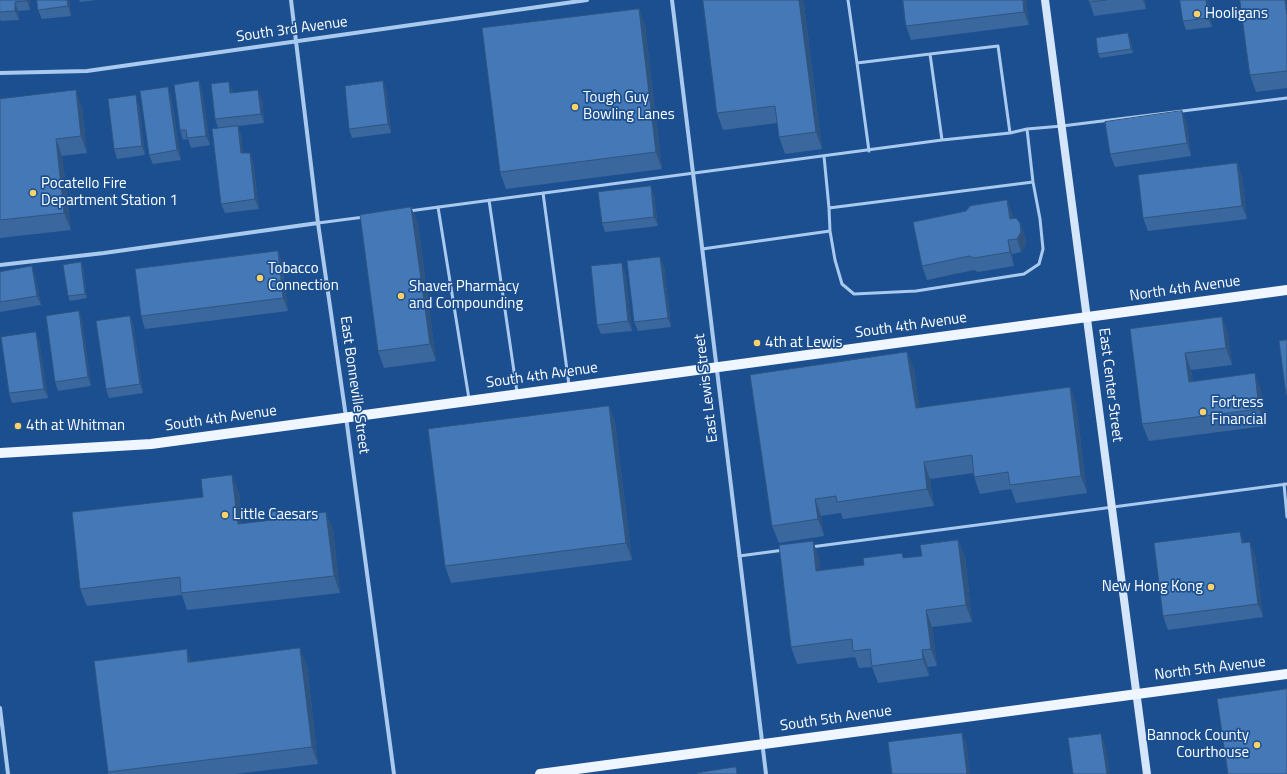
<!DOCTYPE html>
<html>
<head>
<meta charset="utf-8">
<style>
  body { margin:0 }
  canvas { display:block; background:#1b4f8f }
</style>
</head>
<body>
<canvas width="1287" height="774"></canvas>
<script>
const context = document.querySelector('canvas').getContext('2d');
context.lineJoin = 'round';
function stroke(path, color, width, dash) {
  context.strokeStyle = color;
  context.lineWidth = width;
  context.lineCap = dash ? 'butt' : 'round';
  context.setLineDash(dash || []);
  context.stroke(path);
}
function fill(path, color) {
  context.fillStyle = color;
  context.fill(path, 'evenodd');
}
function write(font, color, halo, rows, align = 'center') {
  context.font = font + ' "Titillium Web",sans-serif';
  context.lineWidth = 3.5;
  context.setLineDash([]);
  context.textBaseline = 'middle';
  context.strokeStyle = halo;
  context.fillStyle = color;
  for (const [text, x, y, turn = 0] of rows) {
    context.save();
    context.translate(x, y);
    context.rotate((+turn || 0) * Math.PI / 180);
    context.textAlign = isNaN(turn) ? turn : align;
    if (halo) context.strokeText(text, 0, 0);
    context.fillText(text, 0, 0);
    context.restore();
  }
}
stroke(new Path2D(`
  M 848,0 L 857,63 L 930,54
  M 857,63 L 869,151
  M 942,140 L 930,54 L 998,46 L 1010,133
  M 824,156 L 829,208 L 1033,182
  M 543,193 L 569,385
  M 489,200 L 517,392
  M 438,207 L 469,399
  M 829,208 L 830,231 L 835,260 L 842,284 L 854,294 L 916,291 L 1024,274 L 1039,264 L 1043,249 L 1040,219 L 1033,182 L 1027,129
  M 409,211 L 942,140 L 1010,133 L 1027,129 L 1062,126 L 1287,98
  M 318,223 L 364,217
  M 702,249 L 830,231
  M 1284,484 L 1287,517
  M 811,547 L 1287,484
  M 739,556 L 784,550`), '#a9c9ee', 3);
stroke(new Path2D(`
  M 291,0 L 318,223 L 346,417 L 394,774
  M 672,0 L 766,774
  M 0,73 L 87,71 L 587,0
  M 0,265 L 104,253 L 318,223
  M 0,708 L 8,774`), '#a9c9ee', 4);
stroke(new Path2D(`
  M 1045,0 L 1147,774`), '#d6e6fa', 8);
stroke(new Path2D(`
  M 0,453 L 151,444 L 1287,290
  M 540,774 L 1287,674`), '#f0f6ff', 10);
fill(new Path2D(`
  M 0,0 L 30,0 L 30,10 L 18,11 L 19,20 L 1,21 L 0,19 Z
  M 37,0 L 69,0 L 71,16 L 42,19 L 38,10 Z
  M 79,0 L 96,0 L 80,2 Z
  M 1026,0 L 1029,25 L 911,40 L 906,26 Z
  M 1089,0 L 1145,0 L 1146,9 L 1094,16 Z
  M 1180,0 L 1208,0 L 1212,27 L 1186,30 L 1183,21 Z
  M 1287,0 L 1287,88 L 1256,92 L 1250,75 Z
  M 804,4 L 822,149 L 785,154 L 779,137 L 777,123 L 723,130 L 717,113 Z
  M 639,9 L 645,26 L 662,169 L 506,189 L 500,172 Z
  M 1130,38 L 1133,53 L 1100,58 L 1098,54 Z
  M 199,81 L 202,90 L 210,145 L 191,148 L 188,139 L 183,140 L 180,130 Z
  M 168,87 L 171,96 L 181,160 L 153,164 L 149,155 Z
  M 386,90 L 391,133 L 352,138 L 349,129 Z
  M 233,91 L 233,93 L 262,99 L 264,123 L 238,126 L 241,135 L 243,153 L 250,153 L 253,162 L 259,209 L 225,213 L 221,204 L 218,128 L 215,119 Z
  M 0,99 L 82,107 L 87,153 L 62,156 L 71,230 L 0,238 Z
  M 139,105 L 145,155 L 117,159 L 114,149 Z
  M 1182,111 L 1187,124 L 1191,156 L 1115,167 L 1110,154 Z
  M 1242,176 L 1247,219 L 1148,231 L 1143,218 Z
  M 654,195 L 658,226 L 605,232 L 602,223 Z
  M 1007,200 L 1012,213 L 1013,219 L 1020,223 L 1025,236 L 1026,245 L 1021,252 L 1012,254 L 1014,266 L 978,272 L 974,270 L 927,280 L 922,266 L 966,211 Z
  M 411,207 L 418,224 L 436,361 L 384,368 L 378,351 Z
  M 278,251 L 282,264 L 288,311 L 145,329 L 141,316 Z
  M 660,257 L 664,266 L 671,327 L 638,331 L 634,322 Z
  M 81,262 L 83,267 L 87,298 L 70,301 L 68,296 Z
  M 0,272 L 35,275 L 41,305 L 0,312 Z
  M 625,272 L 632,331 L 601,334 L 597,325 Z
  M 79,311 L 82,320 L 91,386 L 58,391 L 55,382 Z
  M 130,316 L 133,325 L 143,393 L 109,398 L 106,389 Z
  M 1222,317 L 1228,334 L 1232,365 L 1191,370 L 1193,382 L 1261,390 L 1265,426 L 1149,441 L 1142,424 L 1130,329 Z
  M 39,341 L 48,398 L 12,403 L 9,393 Z
  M 914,369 L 919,408 L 1070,387 L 1076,404 L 1087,493 L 1016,503 L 1011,489 L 980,494 L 974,477 L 974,473 L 930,479 L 934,506 L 843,519 L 841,513 L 821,516 L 824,536 L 779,543 L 772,526 Z
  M 609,406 L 615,423 L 632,560 L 451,583 L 445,566 Z
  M 239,492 L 242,524 L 272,520 L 294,516 L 333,529 L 340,593 L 187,610 L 182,595 L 87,606 L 80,589 L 203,497 Z
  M 1240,532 L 1244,543 L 1255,555 L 1263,617 L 1168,630 L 1163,616 Z
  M 958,540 L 965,557 L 972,622 L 932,627 L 937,666 L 928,667 L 929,676 L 878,683 L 872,667 L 859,668 L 855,657 L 797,664 L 791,647 L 813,541 L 819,558 L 820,570 L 864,565 L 902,553 L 904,558 L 922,556 Z
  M 192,662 L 307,665 L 318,764 L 235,774 L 108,774 L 108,772 Z`), '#3a679d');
fill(new Path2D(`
  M 27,0 L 30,0 L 30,10 L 27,1 Z
  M 67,0 L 69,0 L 71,16 L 68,6 Z
  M 799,0 L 803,0 L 804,4 L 822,149 L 816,132 Z
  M 1023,0 L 1026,0 L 1029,25 L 1024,12 Z
  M 1143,0 L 1145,0 L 1146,9 Z
  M 1206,0 L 1208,0 L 1212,27 L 1208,18 Z
  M 1285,0 L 1287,0 L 1287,17 Z
  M 15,2 L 18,11 L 19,20 L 15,11 Z
  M 639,9 L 645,26 L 662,169 L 656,152 Z
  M 1128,33 L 1130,38 L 1133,53 L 1131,49 Z
  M 199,81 L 202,90 L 210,145 L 206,136 Z
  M 383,81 L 386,90 L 391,133 L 388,124 Z
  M 229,82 L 233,91 L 234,103 L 230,93 Z
  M 168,87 L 171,96 L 181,160 L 177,150 Z
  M 76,90 L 82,107 L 87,153 L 81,136 Z
  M 258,90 L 262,99 L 264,123 L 261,114 Z
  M 136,95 L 139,105 L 145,155 L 142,146 Z
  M 1182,111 L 1187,124 L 1191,156 L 1187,143 Z
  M 238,126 L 241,135 L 244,163 L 241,153 Z
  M 56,139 L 62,156 L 71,230 L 64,213 Z
  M 250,153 L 253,162 L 259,209 L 255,199 Z
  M 1237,163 L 1242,176 L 1247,219 L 1242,206 Z
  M 651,186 L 654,195 L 658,226 L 654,217 Z
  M 1007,200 L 1012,213 L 1015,233 L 1010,219 Z
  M 411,207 L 418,224 L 436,361 L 430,344 Z
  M 1020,223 L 1025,236 L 1026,245 L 1021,252 L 1017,239 Z
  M 1008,240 L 1012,254 L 1014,266 L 1010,252 Z
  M 278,251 L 282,264 L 288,311 L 283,298 Z
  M 660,257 L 664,266 L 671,327 L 668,318 Z
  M 81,262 L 83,267 L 87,298 L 85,294 Z
  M 622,263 L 625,272 L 632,331 L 628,321 Z
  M 32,266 L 35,275 L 41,305 L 37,296 Z
  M 79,311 L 82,320 L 91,386 L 88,377 Z
  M 130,316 L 133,325 L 143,393 L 140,384 Z
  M 1222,317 L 1228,334 L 1232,365 L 1226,348 Z
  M 36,332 L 39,341 L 48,398 L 44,389 Z
  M 907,352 L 914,369 L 922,425 L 916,408 Z
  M 1185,353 L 1191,370 L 1195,399 L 1189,382 Z
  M 1255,373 L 1261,390 L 1265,426 L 1259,409 Z
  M 1070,387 L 1076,404 L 1087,493 L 1081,476 Z
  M 609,406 L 615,423 L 632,560 L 626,543 Z
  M 924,462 L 930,479 L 934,506 L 927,489 Z
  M 232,475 L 239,492 L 244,541 L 238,524 Z
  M 815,499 L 821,516 L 824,536 L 818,519 Z
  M 326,512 L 333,529 L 340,593 L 334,576 Z
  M 1240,532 L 1245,545 L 1242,543 Z
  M 958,540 L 965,557 L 972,622 L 966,605 Z
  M 813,541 L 819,558 L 823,588 L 816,571 Z
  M 1250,542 L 1255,555 L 1263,617 L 1258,604 Z
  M 926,610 L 932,627 L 937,666 L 931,649 Z
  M 300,648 L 307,665 L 318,764 L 312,747 Z
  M 187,649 L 193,666 L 188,662 Z
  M 922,650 L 928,667 L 929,676 L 923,659 Z
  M 962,733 L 967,746 L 970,774 L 967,774 Z
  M 1101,734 L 1106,747 L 1110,774 L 1107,774 Z`), '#305480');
const building = new Path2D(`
  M 0,0 L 27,0 L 27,1 L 15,2 L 15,11 L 0,12 Z
  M 37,0 L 67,0 L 68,6 L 38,10 Z
  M 703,0 L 799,0 L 816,132 L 779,137 L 775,106 L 717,113 Z
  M 903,0 L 1023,0 L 1024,12 L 906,26 Z
  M 1089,0 L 1107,0 L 1089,2 Z
  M 1180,0 L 1206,0 L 1208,18 L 1183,21 Z
  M 1240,0 L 1285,0 L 1287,17 L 1287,71 L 1250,75 Z
  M 639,9 L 656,152 L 500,172 L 482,28 Z
  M 1128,33 L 1131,49 L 1098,54 L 1096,38 Z
  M 199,81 L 206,136 L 187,138 L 186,130 L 180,130 L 174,85 Z
  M 383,81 L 388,124 L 349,129 L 345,86 Z
  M 229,82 L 230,93 L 258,90 L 261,114 L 215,119 L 211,84 Z
  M 168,87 L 177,150 L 149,155 L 140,91 Z
  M 76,90 L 81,136 L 56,139 L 64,213 L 0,220 L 0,99 Z
  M 136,95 L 142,146 L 114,149 L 108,99 Z
  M 1182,111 L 1187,143 L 1110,154 L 1105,122 Z
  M 238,126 L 241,153 L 250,153 L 255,199 L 221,204 L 212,129 Z
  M 1237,163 L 1242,206 L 1143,218 L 1138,175 Z
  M 651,186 L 654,217 L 602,223 L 598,192 Z
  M 1007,200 L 1010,219 L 1016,218 L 1020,223 L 1021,232 L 1017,239 L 1008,240 L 1010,252 L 974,258 L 969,256 L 922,266 L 913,222 L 966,211 L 970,206 Z
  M 411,207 L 430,344 L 378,351 L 360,215 Z
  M 278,251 L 283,298 L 141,316 L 135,269 Z
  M 660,257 L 668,318 L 634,322 L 627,261 Z
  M 81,262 L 85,294 L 68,296 L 63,265 Z
  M 622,263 L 628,321 L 597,325 L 591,266 Z
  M 32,266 L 37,296 L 0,302 L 0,272 Z
  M 79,311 L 88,377 L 55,382 L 46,316 Z
  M 130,316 L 140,384 L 106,389 L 96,321 Z
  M 1222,317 L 1226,348 L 1185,353 L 1189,382 L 1255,373 L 1259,409 L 1142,424 L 1130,329 Z
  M 36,332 L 44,389 L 9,393 L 1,337 Z
  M 1287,340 L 1287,395 L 1286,395 L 1279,341 Z
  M 907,352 L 916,408 L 1070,387 L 1081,476 L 1010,485 L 1008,472 L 974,477 L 972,455 L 924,462 L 927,489 L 837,502 L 836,496 L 815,499 L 818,519 L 772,526 L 750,375 Z
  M 609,406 L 626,543 L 445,566 L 428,429 Z
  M 232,475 L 238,524 L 272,520 L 271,512 L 292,510 L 292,516 L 326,512 L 334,576 L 181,593 L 180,577 L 80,589 L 72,512 L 203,497 L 201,479 Z
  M 1240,532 L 1242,543 L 1250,542 L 1258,604 L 1163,616 L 1154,543 Z
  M 958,540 L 966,605 L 926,610 L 931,649 L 922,650 L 923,659 L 872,666 L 870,649 L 853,651 L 852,639 L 791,647 L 779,545 L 813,541 L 816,571 L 864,565 L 863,558 L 902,553 L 903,558 L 922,556 L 920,545 Z
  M 300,648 L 312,747 L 108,772 L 94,661 L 187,649 L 188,662 Z
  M 1287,689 L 1287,774 L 1228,774 L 1217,699 Z
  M 962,733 L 967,774 L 892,774 L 888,742 Z
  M 1101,734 L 1107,774 L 1073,774 L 1068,738 Z
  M 736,767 L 737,774 L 698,774 L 697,773 Z`);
fill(building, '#4478b7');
stroke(building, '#305480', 1);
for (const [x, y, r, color] of [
  [1197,14,4,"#ffd166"],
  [575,107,4,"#ffd166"],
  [33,193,4,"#ffd166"],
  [260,278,4,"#ffd166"],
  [401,296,4,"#ffd166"],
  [757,343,4,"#ffd166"],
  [1203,412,4,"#ffd166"],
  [18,426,4,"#ffd166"],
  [225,515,4,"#ffd166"],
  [1211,587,4,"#ffd166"],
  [1257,745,4,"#ffd166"]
]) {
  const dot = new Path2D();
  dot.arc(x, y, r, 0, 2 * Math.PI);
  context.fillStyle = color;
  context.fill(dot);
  stroke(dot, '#1b4f8f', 1.5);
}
write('15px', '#fff', '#1b4f8f', [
  ["Hooligans",1205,14],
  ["Tough Guy",583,98],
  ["Bowling Lanes",583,115],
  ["Pocatello Fire",41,184],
  ["Department Station 1",41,201],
  ["Tobacco",268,269],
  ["Connection",268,286],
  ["Shaver Pharmacy",409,287],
  ["and Compounding",409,304],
  ["4th at Lewis",765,343],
  ["Fortress",1211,403],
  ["Financial",1211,420],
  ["4th at Whitman",26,426],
  ["Little Caesars",233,515],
  ["New Hong Kong",1203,587,"right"],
  ["Bannock County",1249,736,"right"],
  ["Courthouse",1249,753,"right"]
], 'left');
write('15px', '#fff', '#1b4f8f', [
  ["South 3rd Avenue",292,30,-8],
  ["North 4th Avenue",1185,289,-8],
  ["South 4th Avenue",911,326,-8],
  ["South 4th Avenue",542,376,-8],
  ["East Bonneville Street",354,385,82],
  ["East Center Street",1110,385,83],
  ["East Lewis Street",707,388,-97],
  ["South 4th Avenue",221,419,-8],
  ["North 5th Avenue",1210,669,-7],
  ["South 5th Avenue",836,719,-8]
]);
</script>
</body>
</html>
